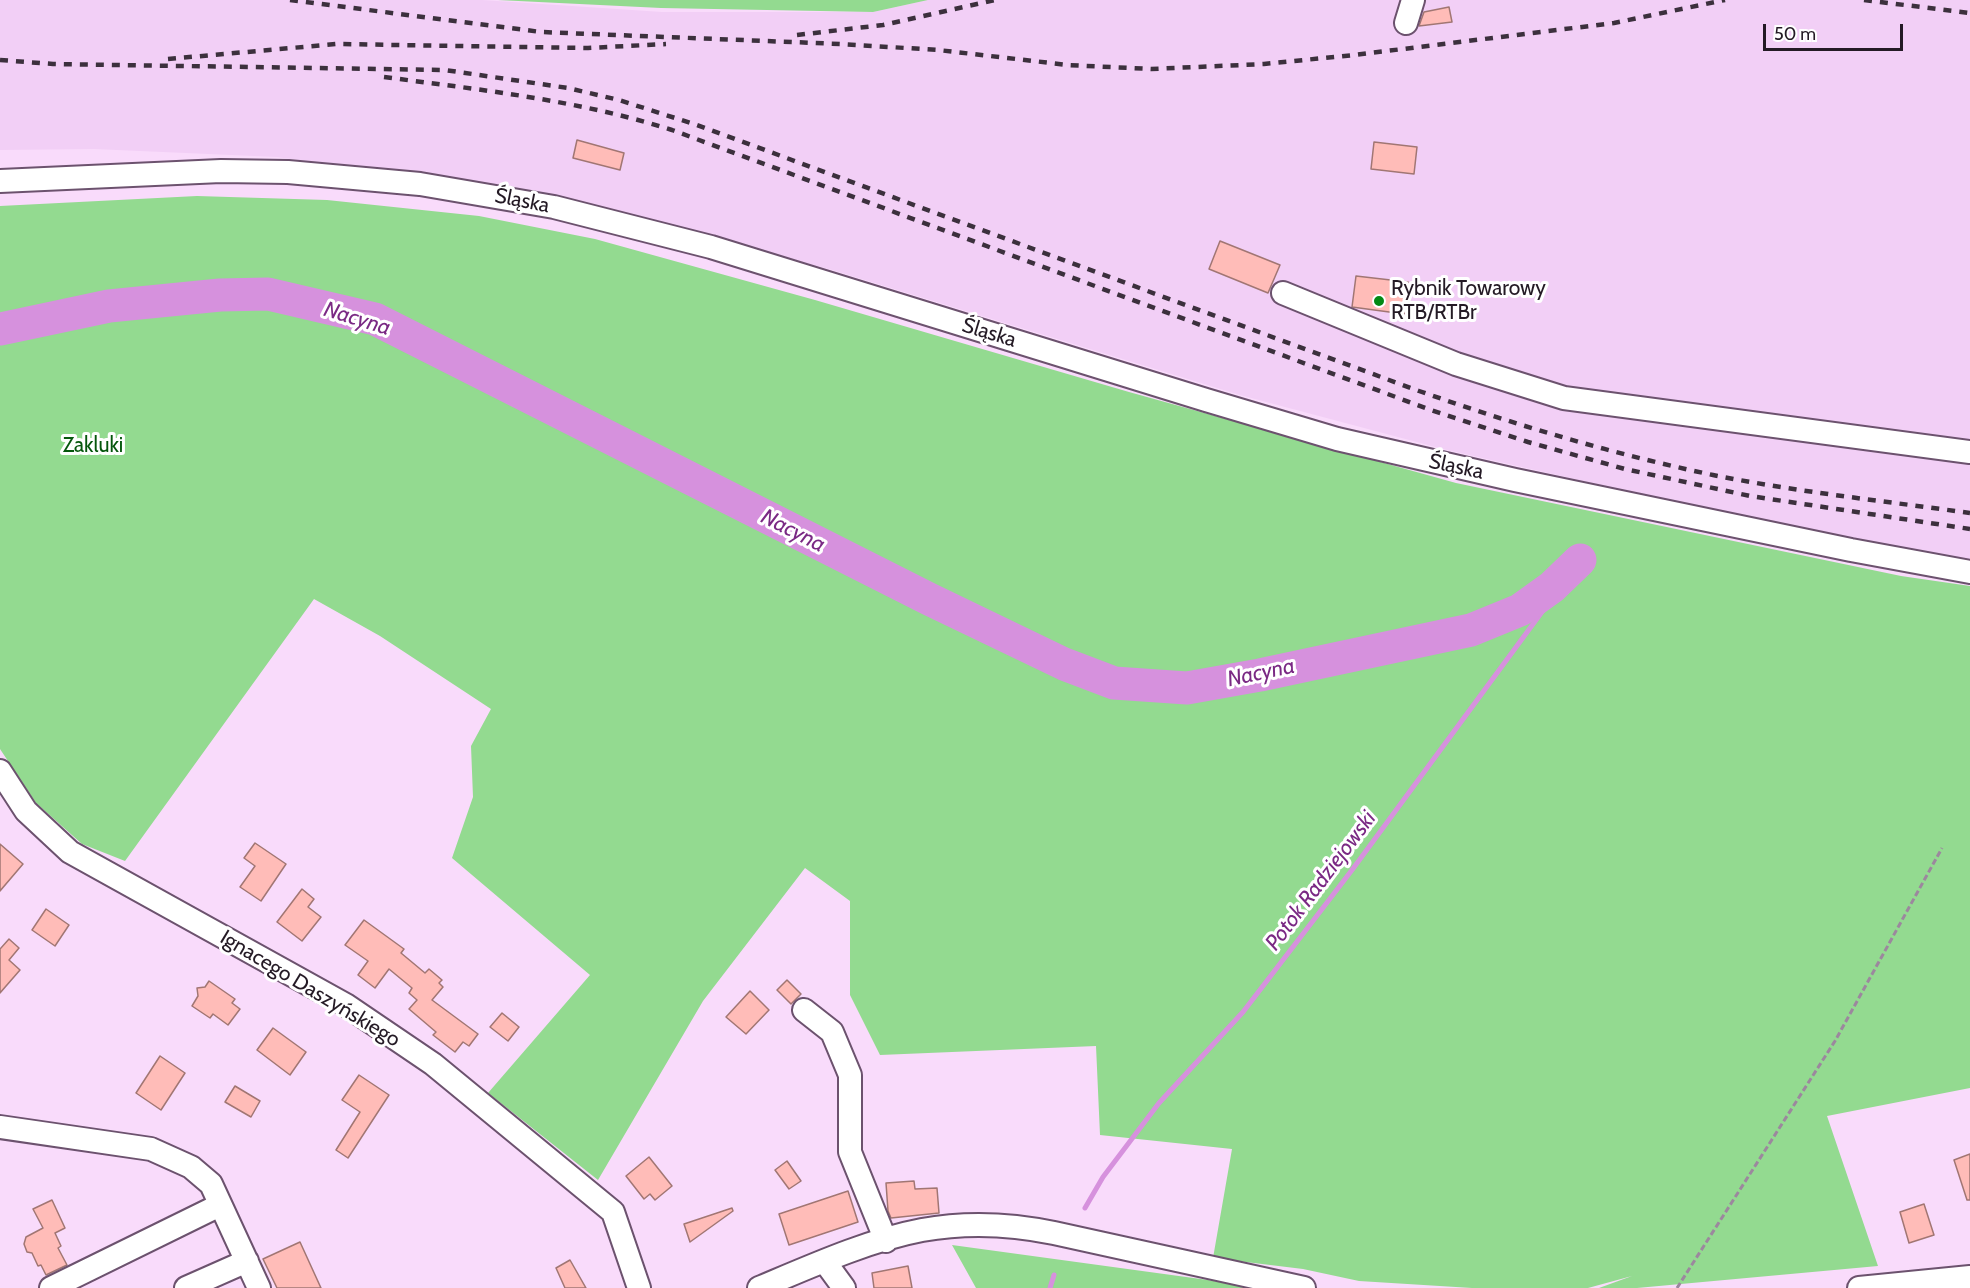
<!DOCTYPE html>
<html>
<head>
<meta charset="utf-8">
<style>
  body { margin:0 }
  #map { position:relative; width:1970px; height:1288px; overflow:hidden; background:#f9dbfb; font-family:Cabin,sans-serif }
  canvas { display:block }
  .scale { position:absolute; left:1763px; top:24px; width:140px; height:27px; box-sizing:border-box; border:3px solid #241a25; border-top:0; padding-left:8px; font-size:18px; line-height:21px; white-space:nowrap; color:#241a25; -webkit-text-stroke:4px #fff; paint-order:stroke }
</style>
</head>
<body>
<div id="map">
<canvas width="1970" height="1288"></canvas>
<div class="scale">50 m</div>
</div>
<script>
const context = document.querySelector('canvas').getContext('2d');
context.lineJoin = 'round';
function fill(path, color) {
  context.fillStyle = color;
  context.fill(path, 'evenodd');
}
function stroke(path, color, width, dash) {
  context.strokeStyle = color;
  context.lineWidth = width;
  context.lineCap = dash ? 'butt' : 'round';
  context.setLineDash(dash || []);
  context.stroke(path);
}
function write(font, color, halo, rows, align = 'center') {
  context.font = font + ' Cabin,sans-serif';
  context.lineWidth = 6;
  context.setLineDash([]);
  context.textBaseline = 'middle';
  context.strokeStyle = halo;
  context.fillStyle = color;
  for (const [text, x, y, turn = 0] of rows) {
    context.save();
    context.translate(x, y);
    context.rotate((+turn || 0) * Math.PI / 180);
    context.textAlign = isNaN(turn) ? turn : align;
    if (halo) context.strokeText(text, 0, 0);
    context.fillText(text, 0, 0);
    context.restore();
  }
}
fill(new Path2D(`
  M 0,0 L 482,0 L 662,12 L 873,12 L 928,0 L 1970,0 L 1970,561 L 1922,553 L 1706,509 L 1443,449 L 1240,395 L 829,269 L 551,197 L 277,157 L 94,149 L 0,150 Z`), '#f2cff6');
fill(new Path2D(`
  M 498,0 L 928,0 L 873,12 L 661,8 Z
  M 197,196 L 327,200 L 479,216 L 595,239 L 815,300 L 1129,392 L 1456,483 L 1901,576 L 1970,586 L 1970,1088 L 1827,1116 L 1878,1266 L 1637,1288 L 1599,1288 L 1632,1276 L 1588,1288 L 1472,1288 L 1359,1281 L 1303,1269 L 1213,1258 L 1232,1149 L 1100,1135 L 1096,1046 L 880,1055 L 850,995 L 850,901 L 805,868 L 703,1001 L 598,1180 L 488,1093 L 590,975 L 452,858 L 473,797 L 471,746 L 491,709 L 380,636 L 314,599 L 125,861 L 82,844 L 36,803 L 0,749 L 0,206 Z
  M 952,1245 L 1208,1280 L 1251,1288 L 976,1288 Z`), '#93da90');
stroke(new Path2D(`
  M 1085,1208 L 1103,1177 L 1159,1103 L 1243,1012 L 1352,870 L 1575,567
  M 1050,1288 L 1054,1275`), '#d691dd', 5);
stroke(new Path2D(`
  M 0,329 L 109,306 L 220,295 L 268,294 L 375,319 L 929,599 L 1064,664 L 1114,683 L 1187,688 L 1260,675 L 1471,630 L 1520,610 L 1552,587 L 1580,560`), '#d691dd', 33);
const building = new Path2D(`
  M 1449,7 L 1452,22 L 1419,26 L 1424,12 Z
  M 577,140 L 624,153 L 620,170 L 573,158 Z
  M 1374,142 L 1417,147 L 1414,174 L 1371,169 Z
  M 1220,241 L 1280,265 L 1268,293 L 1209,269 Z
  M 1356,276 L 1408,282 L 1404,314 L 1352,307 Z
  M 255,843 L 286,864 L 261,901 L 240,887 L 255,866 L 244,858 Z
  M 0,844 L 23,864 L 0,891 Z
  M 302,889 L 314,899 L 308,907 L 321,917 L 302,941 L 277,922 Z
  M 46,909 L 69,925 L 55,946 L 32,930 Z
  M 364,920 L 404,949 L 401,953 L 425,973 L 429,969 L 442,980 L 439,983 L 443,987 L 432,1000 L 478,1034 L 469,1046 L 463,1042 L 455,1052 L 433,1035 L 436,1032 L 409,1009 L 417,1000 L 409,993 L 412,988 L 389,969 L 375,988 L 358,975 L 368,961 L 345,945 Z
  M 9,939 L 19,948 L 9,960 L 20,970 L 0,993 L 0,949 Z
  M 787,980 L 801,994 L 791,1004 L 777,990 Z
  M 209,981 L 235,999 L 232,1003 L 240,1009 L 228,1025 L 213,1014 L 210,1018 L 192,1006 L 198,996 L 197,988 L 205,987 Z
  M 750,991 L 769,1010 L 746,1034 L 726,1017 Z
  M 502,1013 L 519,1027 L 508,1041 L 490,1027 Z
  M 273,1028 L 306,1052 L 290,1075 L 257,1050 Z
  M 160,1056 L 185,1073 L 161,1110 L 136,1093 Z
  M 359,1075 L 389,1095 L 348,1158 L 336,1150 L 360,1112 L 342,1100 Z
  M 235,1086 L 260,1101 L 251,1117 L 225,1102 Z
  M 1970,1154 L 1970,1200 L 1967,1200 L 1954,1160 Z
  M 649,1157 L 672,1186 L 655,1200 L 650,1194 L 644,1199 L 626,1176 Z
  M 787,1161 L 801,1181 L 789,1189 L 775,1170 Z
  M 914,1181 L 915,1189 L 937,1188 L 939,1213 L 891,1218 L 888,1211 L 886,1183 Z
  M 848,1191 L 858,1222 L 789,1245 L 779,1214 Z
  M 52,1200 L 65,1228 L 55,1233 L 61,1246 L 58,1248 L 67,1265 L 46,1275 L 41,1265 L 38,1266 L 32,1253 L 27,1252 L 24,1244 L 26,1237 L 43,1228 L 33,1209 Z
  M 1924,1204 L 1934,1235 L 1909,1243 L 1900,1212 Z
  M 732,1208 L 733,1211 L 690,1242 L 684,1224 Z
  M 300,1242 L 321,1288 L 277,1288 L 263,1259 Z
  M 570,1260 L 586,1288 L 565,1288 L 556,1268 Z
  M 908,1266 L 912,1288 L 874,1288 L 872,1273 Z`);
fill(building, '#ffbcb8');
stroke(building, '#a17673', 1.5);
const minor = new Path2D(`
  M 1406,23 L 1413,0
  M 0,181 L 221,171 L 288,172 L 420,184 L 554,207 L 711,247 L 1206,400 L 1337,439 L 1515,480 L 1851,550 L 1970,572
  M 1283,293 L 1456,364 L 1564,398 L 1970,452
  M 0,771 L 26,811 L 70,852 L 346,1005 L 433,1064 L 613,1212 L 639,1288
  M 804,1010 L 832,1032 L 850,1075 L 850,1152 L 886,1241
  M 0,1127 L 151,1149 L 191,1167 L 211,1184 L 259,1288
  M 825,1262 L 844,1288
  M 51,1288 L 220,1205
  M 186,1288 L 247,1261
  M 759,1288 C 809,1267 869,1240 922,1230 C 966,1222 1011,1224 1054,1233 L 1304,1288
  M 1859,1288 L 1970,1277`);
stroke(minor, '#6c526e', 26);
stroke(new Path2D(`
  M 1677,1288 L 1835,1041 L 1942,848`), '#9c879e', 3, [6, 3]);
stroke(minor, '#fff', 22);
stroke(new Path2D(`
  M 290,0 L 541,32 L 841,44 L 938,50 L 1068,65 L 1151,69 L 1264,64 L 1354,55 L 1614,23 L 1725,0
  M 1864,0 L 1970,13
  M 797,35 L 883,25 L 995,0
  M 168,59 L 336,44 L 588,48 L 666,44
  M 0,60 L 53,64 L 445,70 L 568,88 L 619,100 L 697,125 L 1419,391 C 1516,425 1613,454 1713,475 C 1798,492 1884,501 1970,513
  M 384,77 C 482,90 578,100 672,130 L 1431,410 L 1528,442 L 1625,469 L 1750,496 L 1970,529`), '#3c303d', 4.5, [8, 8]);
for (const [x, y, r, color] of [
  [1379,301,6,"#038914"]
]) {
  const dot = new Path2D();
  dot.arc(x, y, r, 0, 2 * Math.PI);
  context.fillStyle = color;
  context.fill(dot);
  stroke(dot, '#fff', 2);
}
write('21px', '#241a25', '#fff', [
  ["Śląska",522,201,11],
  ["Śląska",989,333,17],
  ["Śląska",1456,467,12],
  ["Ignacego Daszyńskiego",310,989,31]
]);
write('21px', '#241a25', '#fff', [
  ["Rybnik Towarowy",1391,289],
  ["RTB/RTBr",1391,313]
], 'left');
write('21px', '#05570c', '#fff', [
  ["Zakluki",93,446]
]);
write('italic 22px', '#7a2984', '#fff', [
  ["Nacyna",357,319,17],
  ["Nacyna",793,531,27],
  ["Nacyna",1261,673,-12],
  ["Potok Radziejowski",1321,881,-53]
]);
</script>
</body>
</html>
